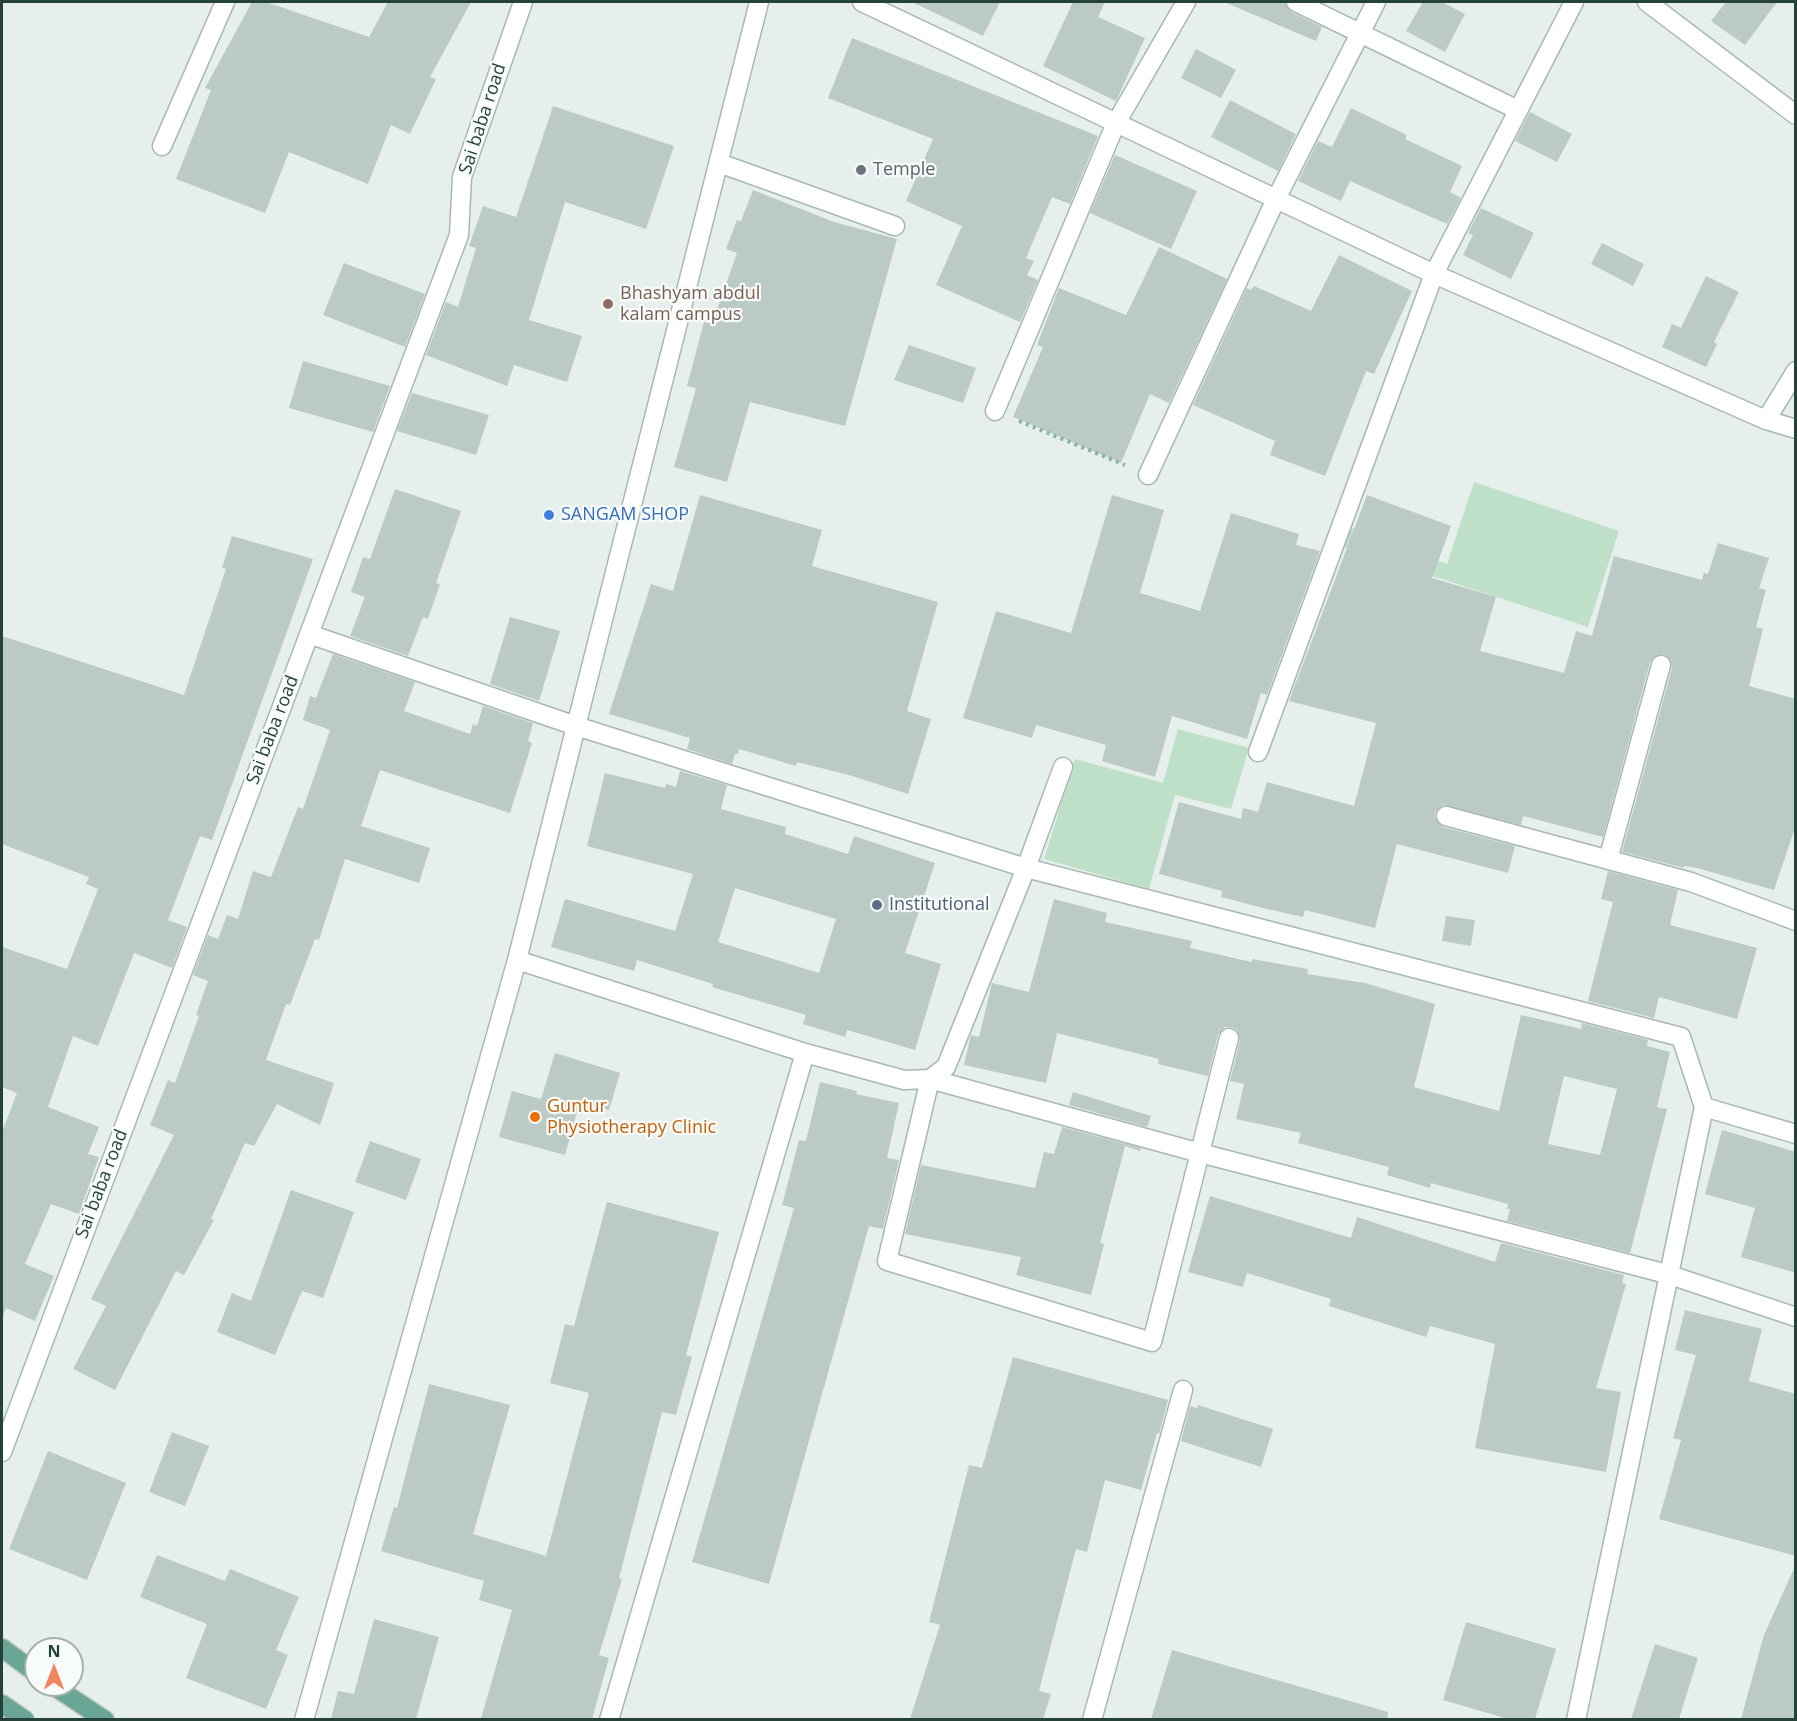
<!DOCTYPE html>
<html>
<head>
<meta charset="utf-8">
<style>
  body { margin:0 }
  #map { position:relative; width:1797px; height:1721px; overflow:hidden; background:#e6efeb; font-family:"Open Sans",sans-serif }
  canvas { display:block }
  .frame { position:absolute; inset:0; border:3px solid #24423a; pointer-events:none }
  .north { position:absolute; left:24px; top:1637px; width:60px; height:60px; box-sizing:border-box; background:#f7fbf9; border:2px solid #a3b1ad; border-radius:50%; rotate:0deg; font-size:16px; font-weight:700; line-height:24px; text-align:center; color:#24423a }
  .north::after { content:''; display:block; margin:auto; width:21px; height:27px; background:#f4845f; clip-path:polygon(50% 0,100% 100%,50% 72%,0 100%) }
</style>
</head>
<body>
<div id="map">
<canvas width="1797" height="1721"></canvas>
<div class="frame"></div>
<div class="north">N</div>
</div>
<script>
const context = document.querySelector('canvas').getContext('2d');
context.lineJoin = 'round';
function fill(path, color) {
  context.fillStyle = color;
  context.fill(path, 'evenodd');
}
function stroke(path, color, width, dash) {
  context.strokeStyle = color;
  context.lineWidth = width;
  context.lineCap = dash ? 'butt' : 'round';
  context.setLineDash(dash || []);
  context.stroke(path);
}
function write(font, color, halo, rows, align = 'center') {
  context.font = font + ' "Open Sans",sans-serif';
  context.lineWidth = 4.5;
  context.setLineDash([]);
  context.textBaseline = 'middle';
  context.strokeStyle = halo;
  context.fillStyle = color;
  for (const [text, x, y, turn = 0] of rows) {
    context.save();
    context.translate(x, y);
    context.rotate((+turn || 0) * Math.PI / 180);
    context.textAlign = isNaN(turn) ? turn : align;
    if (halo) context.strokeText(text, 0, 0);
    context.fillText(text, 0, 0);
    context.restore();
  }
}
fill(new Path2D(`
  M 1474,482 L 1619,531 L 1588,627 L 1335,544 L 1341,524 L 1447,564 Z
  M 1178,729 L 1249,748 L 1231,809 L 1175,795 L 1149,889 L 1044,859 L 1075,759 L 1163,783 Z`), '#bfe0c8');
fill(new Path2D(`
  M 252,2 L 266,2 L 369,37 L 388,2 L 471,2 L 430,77 L 436,79 L 410,134 L 391,125 L 368,184 L 289,152 L 265,213 L 176,179 L 211,90 L 205,88 Z
  M 912,2 L 1000,2 L 983,36 Z
  M 1073,2 L 1105,2 L 1098,17 L 1145,38 L 1116,101 L 1043,66 Z
  M 1224,2 L 1285,2 L 1291,12 L 1322,27 L 1316,41 Z
  M 1423,2 L 1442,2 L 1465,14 L 1445,52 L 1406,31 Z
  M 1726,2 L 1777,2 L 1745,45 L 1711,21 Z
  M 852,38 L 1098,136 L 1070,204 L 1052,197 L 1026,258 L 1034,261 L 1027,275 L 1038,280 L 1020,322 L 936,285 L 962,226 L 906,201 L 933,139 L 828,98 Z
  M 1196,49 L 1236,70 L 1221,98 L 1181,78 Z
  M 1230,100 L 1296,134 L 1278,171 L 1211,137 Z
  M 553,106 L 674,146 L 646,229 L 565,202 L 529,320 L 582,336 L 567,382 L 514,365 L 507,386 L 426,355 L 446,302 L 458,307 L 476,248 L 469,246 L 483,206 L 516,217 Z
  M 1351,108 L 1407,135 L 1405,139 L 1462,166 L 1450,192 L 1461,198 L 1447,224 L 1350,181 L 1341,201 L 1298,181 L 1318,141 L 1332,147 Z
  M 1530,112 L 1572,134 L 1557,162 L 1515,141 Z
  M 1115,155 L 1197,191 L 1171,249 L 1090,213 Z
  M 753,190 L 834,222 L 897,239 L 845,426 L 750,402 L 727,482 L 674,467 L 696,388 L 687,386 L 704,322 L 712,324 L 737,253 L 726,249 L 737,220 L 741,221 Z
  M 1481,208 L 1534,233 L 1511,279 L 1463,255 L 1473,235 L 1468,233 Z
  M 1602,243 L 1644,264 L 1633,286 L 1591,264 Z
  M 1159,247 L 1227,279 L 1169,403 L 1150,394 L 1121,463 L 1013,417 L 1043,347 L 1037,345 L 1059,288 L 1126,315 Z
  M 1339,255 L 1412,291 L 1374,374 L 1366,371 L 1325,476 L 1270,455 L 1275,441 L 1193,405 L 1247,288 L 1251,290 L 1254,286 L 1311,311 Z
  M 344,263 L 425,294 L 405,347 L 323,315 Z
  M 1706,276 L 1739,292 L 1714,342 L 1717,344 L 1706,367 L 1662,347 L 1672,324 L 1681,328 Z
  M 909,345 L 976,368 L 963,403 L 894,380 Z
  M 303,361 L 390,386 L 373,432 L 289,408 Z
  M 412,393 L 489,415 L 476,455 L 397,431 Z
  M 395,489 L 461,511 L 436,583 L 440,584 L 428,619 L 423,617 L 408,656 L 350,636 L 365,597 L 351,592 L 363,557 L 370,559 Z
  M 700,495 L 822,530 L 812,566 L 938,602 L 907,711 L 931,719 L 908,794 L 849,775 L 797,762 L 796,766 L 739,749 L 738,754 L 735,754 L 732,764 L 687,749 L 690,738 L 609,714 L 651,584 L 673,591 Z
  M 1112,495 L 1164,510 L 1140,593 L 1200,611 L 1231,513 L 1299,534 L 1296,545 L 1320,551 L 1267,695 L 1261,693 L 1247,739 L 1172,716 L 1155,777 L 1102,761 L 1106,745 L 1036,725 L 1032,738 L 963,718 L 996,611 L 1071,633 Z
  M 1367,495 L 1451,526 L 1432,578 L 1496,597 L 1480,651 L 1564,673 L 1576,631 L 1592,636 L 1614,556 L 1702,580 L 1704,573 L 1708,574 L 1718,543 L 1769,558 L 1759,588 L 1766,590 L 1756,627 L 1763,629 L 1749,686 L 1796,699 L 1796,825 L 1774,890 L 1697,868 L 1684,866 L 1684,868 L 1622,852 L 1672,668 L 1669,658 L 1663,654 L 1654,657 L 1650,662 L 1603,837 L 1523,816 L 1521,825 L 1443,805 L 1435,813 L 1435,818 L 1443,827 L 1515,846 L 1508,873 L 1397,844 L 1375,928 L 1305,910 L 1303,917 L 1263,908 L 1221,897 L 1222,891 L 1159,874 L 1179,802 L 1241,819 L 1243,808 L 1258,812 L 1267,782 L 1354,806 L 1376,723 L 1289,701 Z
  M 232,536 L 313,559 L 212,840 L 200,836 L 168,920 L 187,927 L 172,968 L 134,953 L 98,1046 L 73,1036 L 48,1107 L 99,1127 L 88,1154 L 99,1157 L 79,1214 L 51,1204 L 25,1264 L 54,1276 L 35,1321 L 6,1308 L 2,1319 L 2,1132 L 17,1093 L 2,1087 L 2,947 L 67,969 L 98,889 L 86,884 L 89,877 L 2,844 L 2,636 L 184,695 L 226,569 L 222,568 Z
  M 510,617 L 560,631 L 539,701 L 490,684 Z
  M 333,654 L 415,682 L 404,711 L 470,734 L 473,724 L 477,726 L 483,706 L 533,723 L 528,741 L 532,743 L 510,813 L 380,770 L 361,826 L 430,848 L 419,883 L 345,859 L 319,940 L 315,939 L 290,1005 L 286,1004 L 266,1060 L 334,1083 L 320,1125 L 277,1104 L 254,1146 L 245,1143 L 211,1219 L 214,1220 L 184,1275 L 176,1271 L 115,1390 L 73,1369 L 106,1306 L 91,1299 L 174,1135 L 150,1125 L 168,1080 L 175,1083 L 199,1016 L 196,1015 L 208,981 L 193,975 L 208,935 L 218,939 L 227,915 L 238,919 L 253,871 L 271,877 L 298,807 L 303,809 L 330,730 L 303,720 L 310,696 L 316,698 Z
  M 680,771 L 727,785 L 721,809 L 786,827 L 785,834 L 848,854 L 854,836 L 935,863 L 905,953 L 941,964 L 915,1050 L 847,1030 L 845,1037 L 803,1024 L 806,1015 L 712,987 L 713,984 L 637,960 L 634,971 L 551,947 L 565,899 L 675,931 L 693,874 L 587,846 L 605,773 L 665,788 L 666,784 L 676,787 ZM 735,888 L 836,919 L 819,973 L 718,942 Z
  M 1608,871 L 1678,890 L 1670,925 L 1757,948 L 1737,1019 L 1659,997 L 1654,1018 L 1588,1001 L 1613,902 L 1601,899 Z
  M 1054,899 L 1107,913 L 1105,922 L 1192,941 L 1190,948 L 1252,962 L 1252,959 L 1308,969 L 1307,974 L 1365,983 L 1435,1004 L 1414,1087 L 1499,1111 L 1521,1015 L 1581,1029 L 1582,1023 L 1648,1040 L 1647,1046 L 1670,1052 L 1657,1107 L 1667,1109 L 1630,1253 L 1507,1221 L 1510,1209 L 1507,1209 L 1508,1204 L 1431,1183 L 1430,1188 L 1387,1175 L 1389,1167 L 1298,1143 L 1301,1133 L 1236,1119 L 1244,1084 L 1230,1081 L 1240,1040 L 1237,1030 L 1232,1027 L 1225,1027 L 1218,1035 L 1208,1076 L 1158,1064 L 1159,1059 L 1057,1033 L 1046,1083 L 964,1065 L 971,1035 L 979,1037 L 992,983 L 1029,992 ZM 1564,1076 L 1617,1089 L 1600,1155 L 1548,1144 Z
  M 1446,916 L 1475,920 L 1471,946 L 1442,941 Z
  M 555,1053 L 620,1073 L 609,1110 L 580,1101 L 565,1155 L 499,1137 L 512,1091 L 541,1099 Z
  M 820,1082 L 857,1091 L 856,1094 L 899,1103 L 887,1158 L 899,1160 L 883,1229 L 869,1226 L 769,1584 L 692,1562 L 794,1208 L 782,1205 L 799,1140 L 806,1141 Z
  M 1073,1092 L 1151,1116 L 1147,1127 L 1069,1105 Z
  M 1062,1127 L 1141,1148 L 1140,1151 L 1125,1146 L 1100,1243 L 1104,1244 L 1091,1295 L 1016,1275 L 1021,1257 L 905,1234 L 921,1165 L 1035,1188 L 1044,1152 L 1054,1154 Z
  M 1722,1130 L 1796,1152 L 1796,1273 L 1741,1257 L 1755,1208 L 1705,1194 Z
  M 370,1141 L 421,1159 L 406,1200 L 355,1182 Z
  M 291,1190 L 354,1212 L 323,1298 L 302,1291 L 275,1355 L 217,1332 L 232,1293 L 251,1301 Z
  M 1210,1196 L 1351,1238 L 1357,1217 L 1495,1262 L 1501,1243 L 1624,1275 L 1622,1283 L 1626,1284 L 1596,1388 L 1621,1392 L 1606,1472 L 1475,1448 L 1495,1344 L 1430,1326 L 1426,1337 L 1329,1306 L 1331,1299 L 1247,1273 L 1243,1287 L 1188,1272 Z
  M 607,1202 L 719,1232 L 686,1355 L 692,1357 L 676,1415 L 662,1412 L 619,1578 L 622,1579 L 599,1655 L 609,1658 L 592,1719 L 481,1719 L 512,1610 L 479,1600 L 484,1581 L 381,1551 L 394,1507 L 397,1508 L 429,1384 L 510,1405 L 473,1534 L 546,1556 L 589,1393 L 550,1383 L 565,1324 L 574,1326 Z
  M 1685,1310 L 1762,1329 L 1749,1381 L 1796,1394 L 1796,1556 L 1659,1519 L 1681,1440 L 1673,1438 L 1696,1355 L 1675,1350 Z
  M 1013,1357 L 1168,1400 L 1159,1434 L 1157,1433 L 1141,1490 L 1105,1480 L 1087,1552 L 1076,1549 L 1039,1691 L 1051,1694 L 1043,1719 L 910,1719 L 940,1625 L 929,1622 L 969,1465 L 982,1468 Z
  M 1198,1405 L 1273,1429 L 1261,1467 L 1181,1441 L 1190,1406 L 1197,1408 Z
  M 172,1432 L 209,1446 L 185,1506 L 149,1492 Z
  M 48,1451 L 126,1483 L 87,1580 L 9,1549 Z
  M 157,1555 L 225,1581 L 230,1569 L 299,1597 L 276,1650 L 288,1655 L 266,1709 L 186,1678 L 207,1624 L 140,1597 Z
  M 1796,1564 L 1796,1719 L 1741,1719 L 1764,1635 Z
  M 374,1619 L 439,1637 L 416,1719 L 331,1719 L 338,1691 L 354,1694 Z
  M 1466,1622 L 1556,1649 L 1535,1719 L 1508,1719 L 1443,1700 Z
  M 1655,1644 L 1698,1658 L 1679,1719 L 1631,1719 Z
  M 1172,1650 L 1388,1712 L 1387,1719 L 1151,1719 Z`), '#bbcac4');
const street = new Path2D(`
  M 862,2 L 1434,274 L 1766,420 L 1796,429
  M 1296,2 L 1518,110
  M 1647,2 L 1796,115
  M 162,146 L 225,2
  M 719,163 L 895,226
  M 995,411 L 1116,123 L 1186,2
  M 1766,420 L 1796,371
  M 1148,475 L 1276,199 L 1376,2
  M 309,634 L 576,726 L 1026,868 L 1681,1037 L 1704,1107
  M 1258,752 L 1434,274 L 1574,2
  M 1446,816 L 1691,882 L 1796,921
  M 1608,860 L 1661,665
  M 517,960 L 805,1053 L 904,1080 L 930,1079 L 946,1067 L 1026,868 L 1063,767
  M 1229,1038 L 1152,1342 L 887,1261 L 930,1079 L 1200,1153 L 1667,1274 L 1796,1317
  M 2,1452 L 459,235 L 462,177 L 523,2
  M 304,1720 L 517,960 L 759,2
  M 609,1720 L 805,1053
  M 1092,1720 L 1183,1390
  M 1576,1720 L 1704,1107 L 1796,1134`);
const primary = new Path2D(`
  M 2,1648 L 36,1673
  M 52,1685 L 105,1720
  M 2,1704 L 25,1720`);
stroke(street, '#a8b8b2', 21);
stroke(primary, '#c2cac8', 21);
stroke(new Path2D(`
  M 1019,421 L 1125,465`), '#86b3a5', 4, [3, 4.5]);
stroke(street, '#fff', 18);
stroke(primary, '#6aa596', 18);
for (const [x, y, r, color] of [
  [861,170,6,"#6b7280"],
  [608,304,6,"#8d6e63"],
  [549,515,6,"#3f7fe0"],
  [877,905,6,"#5c6f8a"],
  [535,1117,6,"#e8710a"]
]) {
  const dot = new Path2D();
  dot.arc(x, y, r, 0, 2 * Math.PI);
  context.fillStyle = color;
  context.fill(dot);
  stroke(dot, '#f7fbf9', 2);
}
write('18px', '#24423a', '#f7fbf9', [
  ["Sai baba road",483,119,-72],
  ["Sai baba road",273,730,-69],
  ["Sai baba road",102,1184,-69]
]);
write('18px', '#5b616d', '#f7fbf9', [
  ["Temple",873,170]
], 'left');
write('18px', '#785e54', '#f7fbf9', [
  ["Bhashyam abdul",620,294],
  ["kalam campus",620,315]
], 'left');
write('18px', '#366cbe', '#f7fbf9', [
  ["SANGAM SHOP",561,515]
], 'left');
write('18px', '#4e5e75', '#f7fbf9', [
  ["Institutional",889,905]
], 'left');
write('18px', '#c56008', '#f7fbf9', [
  ["Guntur",547,1107],
  ["Physiotherapy Clinic",547,1128]
], 'left');
</script>
</body>
</html>
